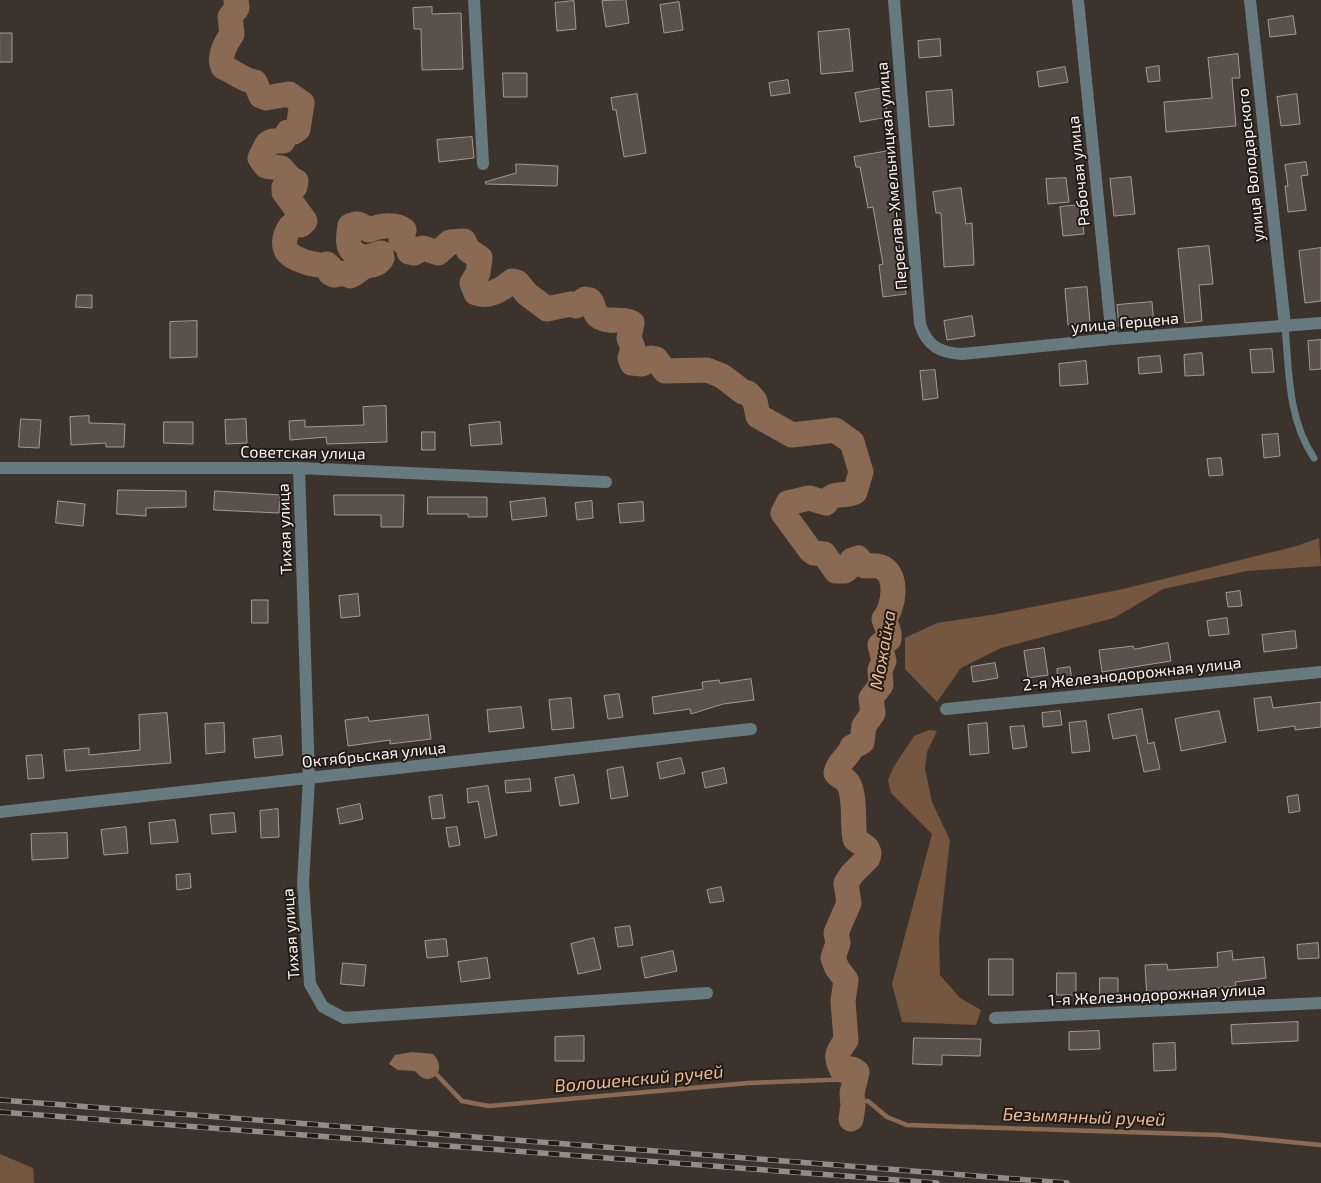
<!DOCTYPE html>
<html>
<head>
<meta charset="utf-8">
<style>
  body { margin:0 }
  canvas { display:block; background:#3c332c }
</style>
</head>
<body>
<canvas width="1321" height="1183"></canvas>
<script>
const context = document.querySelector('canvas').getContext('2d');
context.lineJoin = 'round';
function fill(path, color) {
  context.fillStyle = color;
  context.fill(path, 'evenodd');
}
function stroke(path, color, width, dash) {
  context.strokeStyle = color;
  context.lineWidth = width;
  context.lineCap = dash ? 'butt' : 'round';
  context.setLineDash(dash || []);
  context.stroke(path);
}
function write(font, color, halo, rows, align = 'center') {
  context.font = font + ' "Exo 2",sans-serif';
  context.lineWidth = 4;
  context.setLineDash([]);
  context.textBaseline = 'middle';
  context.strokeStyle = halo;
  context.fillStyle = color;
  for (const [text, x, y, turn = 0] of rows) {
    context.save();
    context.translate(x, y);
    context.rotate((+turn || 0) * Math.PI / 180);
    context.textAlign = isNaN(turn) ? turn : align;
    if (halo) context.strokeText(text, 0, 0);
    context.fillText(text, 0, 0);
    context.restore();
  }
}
fill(new Path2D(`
  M 1319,538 L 1321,566 L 1247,571 L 1163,589 L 1114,618 L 1001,648 L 961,668 L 937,702 L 905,669 L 905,638 L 937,623 L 997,614 L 1123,589 L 1297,546 Z
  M 929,730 L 937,731 L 927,752 L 925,769 L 932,802 L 950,840 L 939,938 L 940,975 L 960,998 L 981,1010 L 976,1025 L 902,1022 L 892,984 L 932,834 L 891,793 L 888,780 L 893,768 L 914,736 Z
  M 0,1154 L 33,1168 L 34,1183 L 0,1183 Z`), '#75563e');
fill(new Path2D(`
  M 412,1052 L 433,1054 C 439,1060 441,1067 437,1075 C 427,1082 422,1079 415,1071 L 398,1070 L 389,1064 L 395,1055 Z`), '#8a6a52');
stroke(new Path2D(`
  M 437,1075 L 462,1101 L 489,1106 L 748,1083 L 854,1079
  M 852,1101 L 868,1101 L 887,1117 L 907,1125 L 1220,1135 L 1321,1145`), '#8a6a52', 4.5);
stroke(new Path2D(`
  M 236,0 L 237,8 L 230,17 L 232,34 C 226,43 218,56 223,67 C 235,72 242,80 255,82 L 261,96 L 266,98 L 289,94 L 302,103 L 298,129 L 294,132 L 288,132 L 283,141 L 272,141 L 267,144 L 260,158 L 266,166 L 281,168 L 291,179 L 296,181 L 295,187 L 284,187 L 284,192 L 305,221 L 301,225 L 296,222 C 287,227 282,241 286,250 C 290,259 319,268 327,264 L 331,268 L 330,273 L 334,275 L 345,273 L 350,276 C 356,274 358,270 364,267 C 371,264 377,266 382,258 L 381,253 L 365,258 C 346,252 347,242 350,226 C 359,221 361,226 369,230 C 378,226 395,223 404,230 L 401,240 L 409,247 L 409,252 L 414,253 L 423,248 L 438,253 L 450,242 L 464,241 L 468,250 L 480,258 L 478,273 L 472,283 L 476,293 C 488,298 503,289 512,281 L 517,282 L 527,294 L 547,309 L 571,304 L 576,306 L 585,299 L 590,300 C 594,304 593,310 597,315 C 605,324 623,317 632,323 L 629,338 L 633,348 L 630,358 L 632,363 L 642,364 L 651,358 L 656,359 L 665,371 L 707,370 L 722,376 L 743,392 L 748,393 L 755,401 L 758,416 L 792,435 L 835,430 L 852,442 L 861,472 L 855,492 C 843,498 834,490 826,503 L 809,498 L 788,503 L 783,513 L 810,550 L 814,553 L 824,554 L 836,571 L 845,571 L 851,566 L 852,560 L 858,558 L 865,566 C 870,566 877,565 881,567 C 899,574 894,608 884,619 L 889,633 L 889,639 L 880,645 L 884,661 L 880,670 L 881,685 L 871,698 L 873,713 L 864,726 L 862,742 L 852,747 C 848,758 838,761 836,773 C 840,778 845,778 848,783 C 856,795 852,825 855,839 L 867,848 L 869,853 L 868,858 L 852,874 L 846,883 L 849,903 L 836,933 L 838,943 L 833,958 L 837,968 L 846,980 L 843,1001 L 846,1040 C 838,1052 834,1055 842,1070 L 852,1069 L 857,1072 L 852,1093 L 853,1106 L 851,1119`), '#8a6a52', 25);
const building = new Path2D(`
  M 626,0 L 629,23 L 606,27 L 602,1 Z
  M 574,1 L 576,29 L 557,31 L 555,3 Z
  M 679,2 L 683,30 L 664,33 L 660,5 Z
  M 432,7 L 432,14 L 461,13 L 463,69 L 422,70 L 421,29 L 414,29 L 413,8 Z
  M 1293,16 L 1296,34 L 1270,37 L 1268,20 Z
  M 849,29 L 853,71 L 821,74 L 818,32 Z
  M 0,33 L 12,33 L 12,62 L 0,62 Z
  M 940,39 L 941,56 L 919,58 L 918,41 Z
  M 1238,54 L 1240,78 L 1232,78 L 1236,126 L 1166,132 L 1164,102 L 1212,98 L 1208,58 Z
  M 1159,66 L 1160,81 L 1148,82 L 1146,68 Z
  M 1065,67 L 1068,82 L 1039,87 L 1037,72 Z
  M 503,73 L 527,73 L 527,97 L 504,97 Z
  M 788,80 L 790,93 L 771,96 L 769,83 Z
  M 883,88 L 888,117 L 860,122 L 855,93 Z
  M 952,90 L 954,125 L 929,127 L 926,92 Z
  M 637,94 L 646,153 L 624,157 L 616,110 L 613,110 L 611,98 Z
  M 1297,94 L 1300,124 L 1281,126 L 1277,97 Z
  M 472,137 L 474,158 L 439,162 L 437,140 Z
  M 889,151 L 898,197 L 892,198 L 906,294 L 883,297 L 879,265 L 883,264 L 873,207 L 868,208 L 860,167 L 856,167 L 854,157 Z
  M 1306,162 L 1308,175 L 1301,176 L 1306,210 L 1288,212 L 1285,186 L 1288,186 L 1285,165 Z
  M 516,164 L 558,166 L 557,186 L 486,184 L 485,182 L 516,173 Z
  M 1131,177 L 1135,214 L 1114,216 L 1110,179 Z
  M 1066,178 L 1069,202 L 1048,204 L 1046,179 Z
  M 961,188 L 966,224 L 972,223 L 974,265 L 944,267 L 941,213 L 936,213 L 933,192 Z
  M 1081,205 L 1084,234 L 1063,236 L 1060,207 Z
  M 1209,246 L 1213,284 L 1199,285 L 1202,321 L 1185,323 L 1178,249 Z
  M 1321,248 L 1321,301 L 1305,303 L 1299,251 Z
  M 1087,287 L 1090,323 L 1068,325 L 1065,289 Z
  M 77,295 L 92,295 L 92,308 L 76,307 Z
  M 1152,302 L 1154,324 L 1119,327 L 1117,305 Z
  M 972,316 L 975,336 L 947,340 L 944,321 Z
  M 197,321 L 197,357 L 170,358 L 170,322 Z
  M 1321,340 L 1321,369 L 1310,370 L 1308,341 Z
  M 1272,349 L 1274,372 L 1252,373 L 1250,350 Z
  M 1202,353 L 1204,375 L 1185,376 L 1184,355 Z
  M 1160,356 L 1162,372 L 1139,374 L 1138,358 Z
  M 1086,361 L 1088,384 L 1060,386 L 1059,364 Z
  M 935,370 L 938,398 L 923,400 L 920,371 Z
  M 386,406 L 387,442 L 327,444 L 326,437 L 290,440 L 289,421 L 305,420 L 305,427 L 364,425 L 363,407 Z
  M 89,416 L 89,423 L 125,424 L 124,447 L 106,447 L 106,443 L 71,445 L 70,417 Z
  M 21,419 L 41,420 L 39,448 L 19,447 Z
  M 246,419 L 247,443 L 226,444 L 225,420 Z
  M 164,422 L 193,422 L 193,444 L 164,443 Z
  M 500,422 L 502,444 L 471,446 L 469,425 Z
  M 422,432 L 435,432 L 435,450 L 422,450 Z
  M 1278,434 L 1280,456 L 1264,458 L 1262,435 Z
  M 1221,458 L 1223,475 L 1209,476 L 1207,459 Z
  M 118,490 L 186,491 L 186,507 L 146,508 L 146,516 L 117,514 Z
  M 215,491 L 280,495 L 279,513 L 214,510 Z
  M 334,495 L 404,495 L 403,527 L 381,527 L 381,515 L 335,515 Z
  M 428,497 L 487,497 L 487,517 L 468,517 L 468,514 L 428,514 Z
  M 545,498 L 547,516 L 512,520 L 510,502 Z
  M 58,501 L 85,504 L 83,526 L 56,523 Z
  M 592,501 L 593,518 L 577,520 L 575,503 Z
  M 643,502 L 644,521 L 620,523 L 618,504 Z
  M 1240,591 L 1242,606 L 1228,607 L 1226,593 Z
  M 358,594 L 360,616 L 341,618 L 339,596 Z
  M 252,600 L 268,600 L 268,623 L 252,623 Z
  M 1227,618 L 1229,634 L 1209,636 L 1207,621 Z
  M 1295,631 L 1297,648 L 1264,652 L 1262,635 Z
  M 1168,643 L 1171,661 L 1102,672 L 1099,650 L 1133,646 L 1134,649 Z
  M 1044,648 L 1048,675 L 1028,678 L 1024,651 Z
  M 995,663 L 998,678 L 973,682 L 971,667 Z
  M 1070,667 L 1072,680 L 1058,682 L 1057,669 Z
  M 751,679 L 754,700 L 723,704 L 691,714 L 690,709 L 654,714 L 652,697 L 703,689 L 702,682 L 719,680 L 720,683 Z
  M 619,694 L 623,717 L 608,719 L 604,696 Z
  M 1271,697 L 1273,708 L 1321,702 L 1321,727 L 1295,730 L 1295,726 L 1258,731 L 1254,699 Z
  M 571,698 L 574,728 L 552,730 L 549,700 Z
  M 521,707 L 524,728 L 489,732 L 487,710 Z
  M 1142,709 L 1148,744 L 1154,742 L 1160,769 L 1144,772 L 1136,735 L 1113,739 L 1108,715 Z
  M 1060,711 L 1062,725 L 1043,727 L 1042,713 Z
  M 1219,711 L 1226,742 L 1181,751 L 1175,719 Z
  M 167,713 L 171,763 L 66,771 L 64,750 L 89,748 L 89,755 L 140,750 L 139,715 Z
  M 428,715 L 431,739 L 390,744 L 390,740 L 348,746 L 345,720 L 368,717 L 369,721 Z
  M 1086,721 L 1090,751 L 1072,753 L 1069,723 Z
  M 224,723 L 225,752 L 206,754 L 205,724 Z
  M 987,723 L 989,753 L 970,755 L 968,725 Z
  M 1024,726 L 1027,747 L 1013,749 L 1010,727 Z
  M 281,736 L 283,755 L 255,758 L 253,739 Z
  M 42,755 L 44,778 L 28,779 L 26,756 Z
  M 681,758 L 685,773 L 660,779 L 657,763 Z
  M 623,767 L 628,796 L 611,799 L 607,770 Z
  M 724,768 L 727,783 L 705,788 L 702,773 Z
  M 574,775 L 579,803 L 560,806 L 555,778 Z
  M 530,779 L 531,791 L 506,793 L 505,781 Z
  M 488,786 L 497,835 L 485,838 L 478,801 L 468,803 L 467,789 Z
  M 442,795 L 445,818 L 432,819 L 429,797 Z
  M 1298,795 L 1300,811 L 1289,813 L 1287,797 Z
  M 360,804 L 363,819 L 340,824 L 337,809 Z
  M 278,809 L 279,837 L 261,838 L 260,811 Z
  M 234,813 L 236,832 L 212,834 L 210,815 Z
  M 175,820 L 178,842 L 151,844 L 149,823 Z
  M 126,827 L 128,853 L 104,855 L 101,830 Z
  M 457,827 L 460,845 L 449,847 L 446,828 Z
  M 67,833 L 68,858 L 32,860 L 31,834 Z
  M 190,874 L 191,888 L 177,890 L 176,875 Z
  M 721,887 L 724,901 L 710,903 L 707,890 Z
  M 630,926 L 633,945 L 618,947 L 615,928 Z
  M 594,938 L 601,969 L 578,974 L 571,944 Z
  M 446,939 L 448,956 L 427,958 L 425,941 Z
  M 1318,943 L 1319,958 L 1298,959 L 1297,945 Z
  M 673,951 L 677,971 L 645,978 L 641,958 Z
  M 1232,951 L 1233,960 L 1264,957 L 1266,978 L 1235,982 L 1236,986 L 1181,992 L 1181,996 L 1147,998 L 1145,965 L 1167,964 L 1168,970 L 1218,967 L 1217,953 Z
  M 487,958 L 490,978 L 461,982 L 458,962 Z
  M 989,959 L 1013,959 L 1013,995 L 989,995 Z
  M 343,963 L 366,965 L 364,986 L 341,984 Z
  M 1057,973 L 1076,973 L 1076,995 L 1057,995 Z
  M 1100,978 L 1118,978 L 1118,999 L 1100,999 Z
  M 1298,1022 L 1298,1041 L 1232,1044 L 1231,1025 Z
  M 1099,1031 L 1100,1049 L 1069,1050 L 1069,1032 Z
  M 584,1036 L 584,1061 L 555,1061 L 555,1037 Z
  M 914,1038 L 981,1039 L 980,1056 L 942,1055 L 942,1065 L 913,1064 Z
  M 1175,1043 L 1176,1070 L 1154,1071 L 1153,1044 Z`);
fill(building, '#5c514a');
stroke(building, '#a59991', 1);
stroke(new Path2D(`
  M 1285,326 C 1289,371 1288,420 1314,458`), '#677a80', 7);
stroke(new Path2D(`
  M 474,0 L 483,164
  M 894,0 L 920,324 C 927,346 940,353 962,354 L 1112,339 L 1321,323
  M 1078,0 L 1112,339
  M 1250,0 L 1285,326
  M 0,468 L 299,468 L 606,482
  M 299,468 L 309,779 L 303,883 L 310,984 L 323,1007 L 344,1018 L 707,993
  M 946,709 L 1321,672
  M 0,812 L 751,729
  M 995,1018 L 1321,1003`), '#677a80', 12);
const rail = new Path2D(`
  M 0,1100 L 1067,1183
  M 0,1112 L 937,1183`);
stroke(rail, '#948d87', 5.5);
stroke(rail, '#201b18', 4, [11]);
write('16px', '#f9f3ee', '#201b18', [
  ["улица Володарского",1251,165,-96],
  ["Рабочая улица",1079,171,-96],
  ["Переслав-Хмельницкая улица",892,176,-95],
  ["улица Герцена",1125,323,-5],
  ["Советская улица",303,453,1],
  ["Тихая улица",285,529,-92],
  ["2-я Железнодорожная улица",1132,674,-6],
  ["Октябрьская улица",374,755,-6],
  ["Тихая улица",291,934,-94],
  ["1-я Железнодорожная улица",1157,995,-3]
]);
write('italic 18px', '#efb88e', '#201b18', [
  ["Можайка",883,650,-80],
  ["Волошенский ручей",639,1079,-5],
  ["Безымянный ручей",1084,1117,2]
]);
</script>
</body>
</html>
